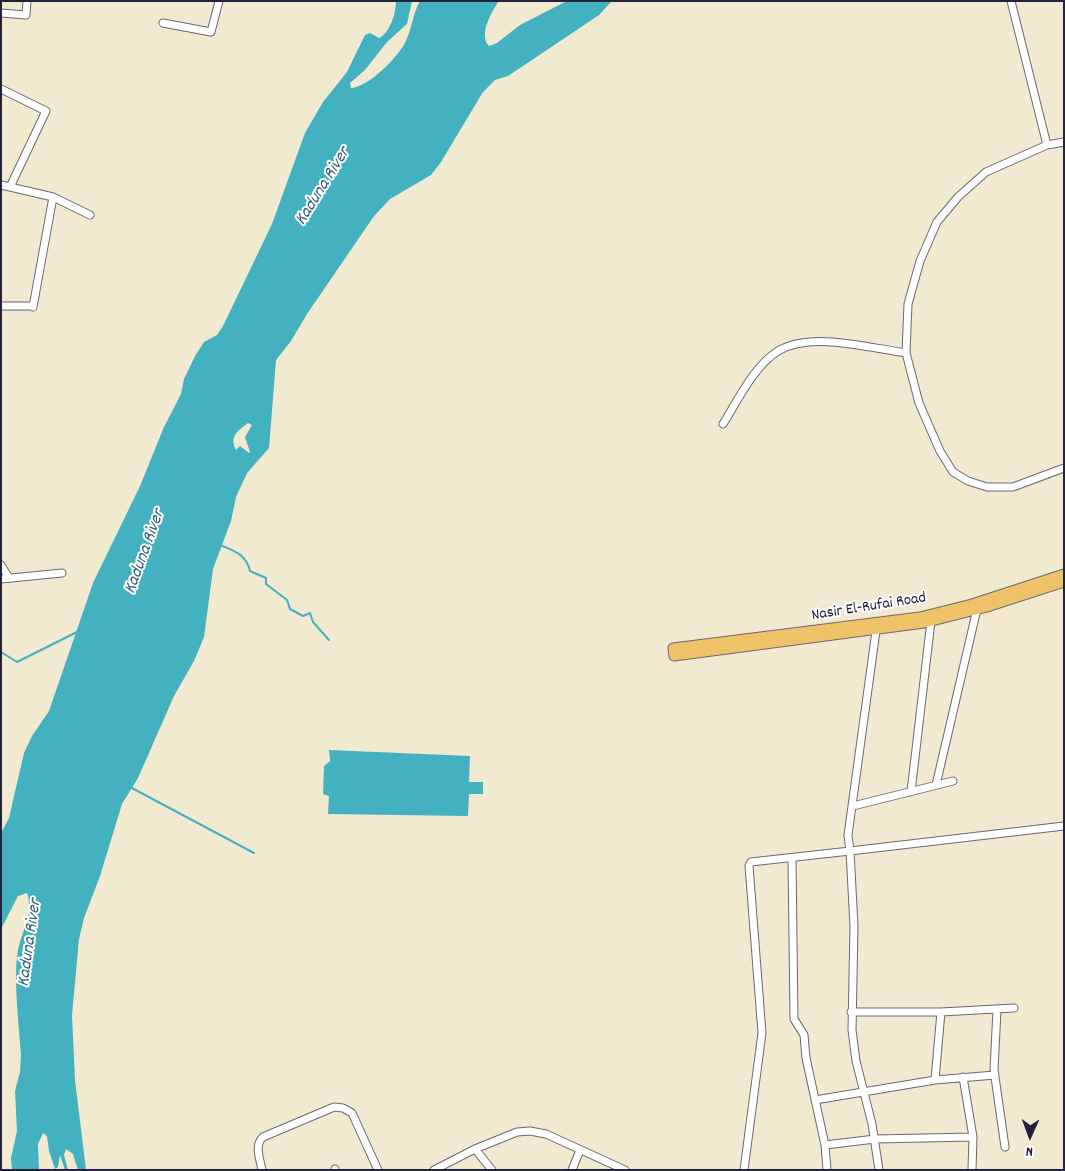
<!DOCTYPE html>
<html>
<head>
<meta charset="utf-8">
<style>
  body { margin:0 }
  #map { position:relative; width:1065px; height:1171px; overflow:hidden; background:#f2e9d1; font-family:Dekko,sans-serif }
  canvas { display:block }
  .frame { position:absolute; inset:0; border:2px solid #22223b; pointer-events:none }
  .north { position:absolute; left:1005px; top:1111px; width:50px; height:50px; -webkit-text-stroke:4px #fff; paint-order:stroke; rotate:182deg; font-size:14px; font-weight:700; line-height:20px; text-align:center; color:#22223b }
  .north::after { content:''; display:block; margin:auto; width:18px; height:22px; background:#22223b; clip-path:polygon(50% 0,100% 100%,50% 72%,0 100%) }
</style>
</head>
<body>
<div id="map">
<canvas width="1065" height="1171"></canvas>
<div class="frame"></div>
<div class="north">N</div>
</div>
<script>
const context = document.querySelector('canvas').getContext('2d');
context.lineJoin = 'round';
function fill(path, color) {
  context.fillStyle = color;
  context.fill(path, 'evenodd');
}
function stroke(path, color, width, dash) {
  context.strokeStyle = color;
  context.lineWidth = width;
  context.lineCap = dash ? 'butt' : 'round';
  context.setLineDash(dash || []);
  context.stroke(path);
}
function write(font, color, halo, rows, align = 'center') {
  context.font = font + ' Dekko,sans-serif';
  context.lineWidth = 4;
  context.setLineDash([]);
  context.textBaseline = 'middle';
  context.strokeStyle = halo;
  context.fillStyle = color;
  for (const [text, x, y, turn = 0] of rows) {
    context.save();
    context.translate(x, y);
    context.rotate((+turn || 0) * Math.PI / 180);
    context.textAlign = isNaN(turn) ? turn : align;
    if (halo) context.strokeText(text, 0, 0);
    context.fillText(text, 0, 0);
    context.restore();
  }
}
fill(new Path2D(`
  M 396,1 L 412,1 L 407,24 L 387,42 L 365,70 L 350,83 L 351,88 C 369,87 399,56 406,41 C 412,28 413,13 420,1 L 499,1 C 492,11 478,35 489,46 L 497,43 L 520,25 L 567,1 L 612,1 L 599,15 L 508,76 L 495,80 L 483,92 L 441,162 L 431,175 L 390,199 L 374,216 L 307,314 L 291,341 L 276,360 L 269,448 L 247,473 L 236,497 L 231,521 L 213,569 L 204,637 L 194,661 L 174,696 L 138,778 L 122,804 L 100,876 L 84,918 L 79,939 L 72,1015 L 75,1080 L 86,1170 L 78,1170 L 73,1154 L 66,1149 L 64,1155 L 68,1170 L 65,1170 L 60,1155 L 58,1167 L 55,1169 L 49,1151 L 47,1136 L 43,1133 L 38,1144 L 39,1170 L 12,1170 L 11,1158 L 17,1131 L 15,1091 L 20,1072 L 21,1055 C 19,1026 13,976 18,950 C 22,931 34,912 27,893 L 18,896 L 1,929 L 1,833 L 9,818 L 24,753 L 32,736 L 49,711 L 93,583 L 140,486 L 164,427 L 181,394 L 184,379 L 195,356 L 204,342 L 217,335 L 223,326 L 272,224 L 305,133 L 323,102 L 347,72 L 365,35 L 370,33 L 379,38 C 390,33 396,13 396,1 ZM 248,423 L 252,425 L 245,437 L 250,452 L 249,453 L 240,446 L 236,450 C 229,436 238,431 248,423 Z
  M 329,750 L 470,756 L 469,782 L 483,782 L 483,794 L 469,794 L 468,816 L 328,814 L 329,796 L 323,794 L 324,766 L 330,761 Z`), '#43b1bf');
stroke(new Path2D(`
  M 220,545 C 234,551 246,554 250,571 L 266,578 L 266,584 L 287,600 L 290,609 L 303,616 L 310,613 L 313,622 L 329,640 L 325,635
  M 1,652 L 17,662 L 79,631
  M 130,787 L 254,853`), '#43b1bf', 2);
const minor = new Path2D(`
  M 1011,1 L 1047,145
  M 1,13 L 26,15 L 27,1
  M 163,23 L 211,32 L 219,1
  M 1,89 L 46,111 L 10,187 L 53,197 L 90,215
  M 1064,142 L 1047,145 L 986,172 L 958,197 L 937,222 L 920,261 L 908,304 L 906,353 L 919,403 L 940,451 L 953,472 L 968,481 L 987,487 L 1013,487 L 1064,468
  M 1,185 L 10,187
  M 1,306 L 30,306
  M 33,307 L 53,197
  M 723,424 C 738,400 754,366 778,351 C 811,331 870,348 906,353
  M 1,565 L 9,578
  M 1,579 L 62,573
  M 936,785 L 977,609
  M 911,792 L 931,621
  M 853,806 L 953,781
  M 792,859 L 794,1019 L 804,1035 L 806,1058 L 825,1145 L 827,1170
  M 997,1010 L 994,1070 L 1005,1147
  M 851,1012 L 941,1012 L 1014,1008
  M 963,1077 L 973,1137 L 972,1170
  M 935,1080 L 941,1012
  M 815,1100 L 935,1080 L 995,1075
  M 825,1145 L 875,1139 L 973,1137
  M 475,1149 L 492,1170
  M 335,1169 L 335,1170
  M 262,1170 C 260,1159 254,1145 263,1137 L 334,1107 L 343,1108 L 352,1113 L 378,1170
  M 434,1170 L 475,1149 L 517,1132 L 530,1131 L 546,1134 L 625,1170
  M 572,1170 L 580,1150
  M 744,1170 L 762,1033 L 749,866 L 751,862 L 850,851 L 848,835 L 876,631
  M 879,1170 L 872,1124 L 856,1061 L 852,1030 L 854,926 L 850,851 L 1064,826`);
const major = new Path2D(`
  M 1064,574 L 972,604 L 920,617 L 673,648 L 674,656 L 924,623 L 987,607 L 1064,582`);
stroke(minor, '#6b6870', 9);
stroke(major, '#6b6870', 11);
stroke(minor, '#fff', 7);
stroke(major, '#f0c369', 9);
write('16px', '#22223b', '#fff', [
  ["Nasir El-Rufai Road",869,608,-9]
]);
write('italic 18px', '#316276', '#fff', [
  ["Kaduna River",324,187,-58],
  ["Kaduna River",146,552,-70],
  ["Kaduna River",31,943,-82]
]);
</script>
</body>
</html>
